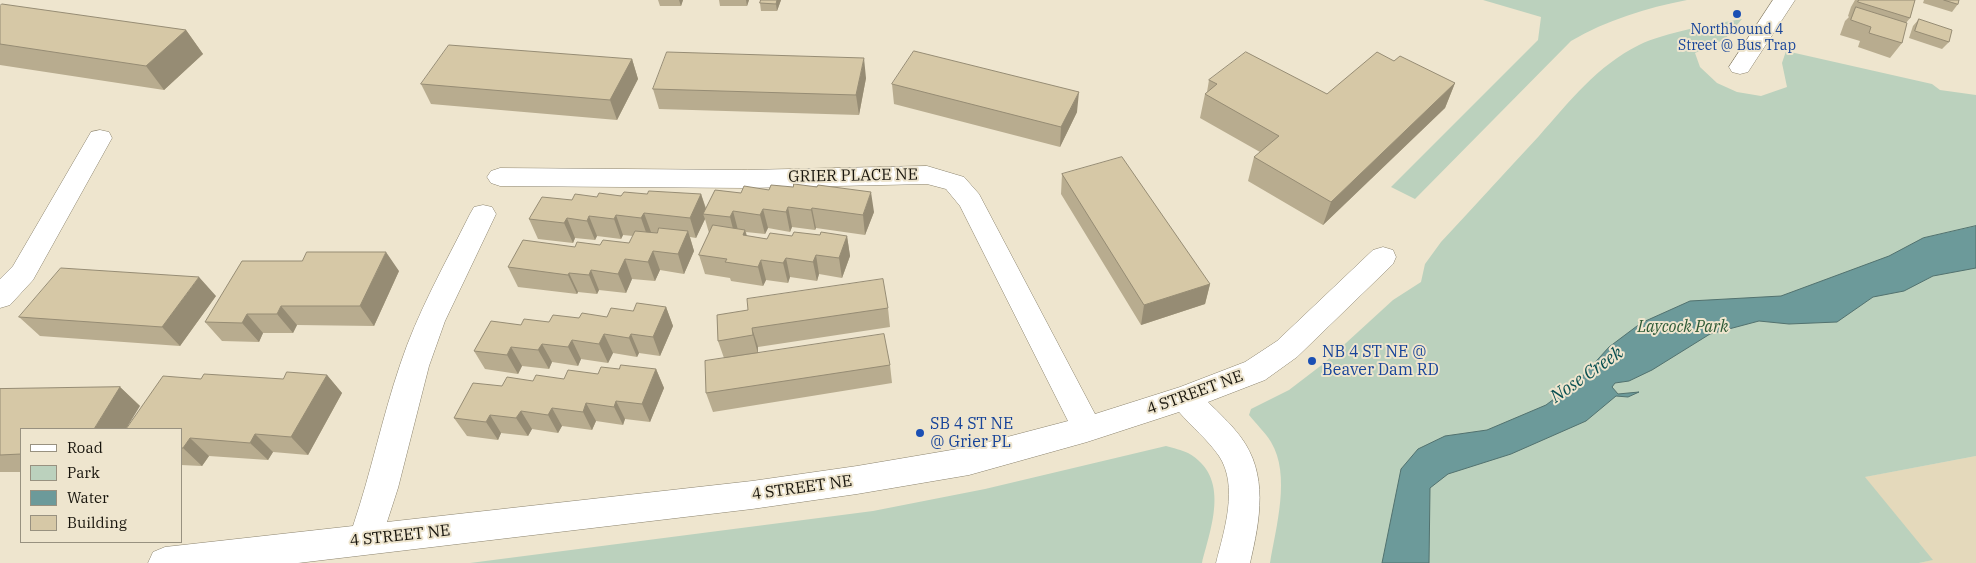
<!DOCTYPE html>
<html>
<head>
<meta charset="utf-8">
<style>
  body { margin:0 }
  #map { position:relative; width:1976px; height:563px; overflow:hidden; background:#eee5ce; font-family:"IBM Plex Serif",serif }
  canvas { display:block }
  .legend { position:absolute; left:20px; top:428px; width:162px; height:115px; box-sizing:border-box; background:#eee5ce; border:1px solid #989180; margin:0; padding:6px 9px; list-style:none; font-size:15px; color:#17140c }
  .legend li { display:flex; align-items:center; gap:10px; height:25px }
  .legend b { width:25px; border:1px solid #989180 }
</style>
</head>
<body>
<div id="map">
<canvas width="1976" height="563"></canvas>
<ul class="legend">
<li><b style="height:6px;background:#fff"></b>Road</li>
<li><b style="height:14px;background:#bbd1bd"></b>Park</li>
<li><b style="height:14px;background:#6c9a9a"></b>Water</li>
<li><b style="height:14px;background:#d6c8a6"></b>Building</li>
</ul>
</div>
<script>
const context = document.querySelector('canvas').getContext('2d');
context.lineJoin = 'round';
function fill(path, color) {
  context.fillStyle = color;
  context.fill(path, 'evenodd');
}
function stroke(path, color, width, dash) {
  context.strokeStyle = color;
  context.lineWidth = width;
  context.lineCap = dash ? 'butt' : 'round';
  context.setLineDash(dash || []);
  context.stroke(path);
}
function write(font, color, halo, rows, align = 'center') {
  context.font = font + ' "IBM Plex Serif",serif';
  context.lineWidth = 4;
  context.setLineDash([]);
  context.textBaseline = 'middle';
  context.strokeStyle = halo;
  context.fillStyle = color;
  for (const [text, x, y, turn = 0] of rows) {
    context.save();
    context.translate(x, y);
    context.rotate((+turn || 0) * Math.PI / 180);
    context.textAlign = isNaN(turn) ? turn : align;
    if (halo) context.strokeText(text, 0, 0);
    context.fillText(text, 0, 0);
    context.restore();
  }
}
fill(new Path2D(`
  M 1976,456 L 1976,563 L 1919,563 L 1932,560 L 1864,477 Z`), '#e4d9bb');
fill(new Path2D(`
  M 1483,0 L 1687,0 C 1646,8 1607,20 1571,41 L 1415,199 L 1391,187 L 1538,40 L 1541,17 Z
  M 1742,19 L 1725,39 L 1695,53 L 1700,67 L 1717,83 L 1737,92 L 1761,96 L 1787,87 L 1782,63 L 1786,51 L 1932,84 L 1940,90 L 1976,95 L 1976,456 L 1865,477 L 1933,560 L 1919,563 L 1270,563 C 1276,527 1291,475 1271,442 C 1265,432 1256,424 1249,415 L 1251,409 L 1289,390 L 1323,364 L 1393,300 L 1421,282 L 1425,264 L 1441,242 C 1474,207 1506,171 1539,136 C 1569,102 1598,65 1639,45 C 1666,32 1713,24 1742,19 Z
  M 1166,446 C 1173,448 1182,450 1188,453 C 1231,477 1211,527 1202,563 L 470,563 L 873,511 L 985,489 Z`), '#bbd1bd');
const water = new Path2D(`
  M 1976,226 L 1976,268 L 1933,276 L 1904,291 L 1873,297 L 1837,322 L 1789,324 L 1759,321 L 1710,334 L 1652,370 L 1629,381 L 1615,383 L 1612,387 L 1618,394 L 1639,392 L 1628,397 L 1616,396 L 1586,421 L 1511,454 L 1448,474 L 1430,488 L 1429,563 L 1382,563 L 1401,469 L 1418,449 L 1445,436 L 1487,430 L 1546,405 L 1579,380 L 1609,347 L 1641,323 L 1690,301 L 1781,296 L 1889,256 L 1923,238 Z`);
fill(water, '#6c9a9a');
stroke(water, '#52726f', 1);
const minor = new Path2D(`
  M 1773,0 L 1795,0 L 1748,72 L 1740,74 L 1732,72 L 1729,67 Z
  M 100,130 L 109,132 L 112,138 L 33,280 L 10,305 L 0,308 L 0,279 L 13,266 L 91,132 Z
  M 927,166 L 964,177 L 979,194 L 1095,414 L 1180,387 L 1245,362 L 1277,341 L 1373,250 L 1383,247 L 1393,250 L 1396,257 L 1393,264 L 1297,357 L 1265,380 L 1208,402 C 1219,413 1231,424 1240,436 C 1269,474 1260,520 1250,563 L 1216,563 C 1224,531 1239,486 1219,456 C 1208,440 1192,427 1179,412 L 1087,442 L 969,475 L 857,494 L 752,509 L 298,563 L 148,563 L 153,552 L 165,547 L 353,526 C 371,473 382,418 400,365 C 417,313 445,264 470,214 L 474,207 L 483,205 L 492,207 L 496,214 L 445,321 L 429,366 L 398,488 L 387,522 L 752,481 L 857,466 L 969,447 L 1068,421 L 960,206 L 946,189 L 927,184 L 747,188 L 500,186 L 491,183 L 487,177 L 491,171 L 500,168 L 747,170 Z`);
stroke(minor, '#8c846f', 1);
fill(minor, '#fff');
fill(new Path2D(`
  M 658,0 L 683,0 L 681,6 L 660,6 Z
  M 719,0 L 749,0 L 747,6 L 720,6 Z
  M 761,0 L 781,0 L 777,11 L 761,11 L 760,3 Z
  M 1855,0 L 1915,0 L 1910,18 L 1906,23 L 1902,43 L 1890,58 L 1858,47 L 1860,41 L 1840,35 L 1845,21 L 1849,17 L 1848,16 L 1851,7 Z
  M 1924,0 L 1959,0 L 1958,4 L 1952,12 L 1923,3 Z
  M 0,6 L 186,30 L 203,54 L 164,90 L 0,65 Z
  M 1919,19 L 1949,42 L 1942,49 L 1909,38 L 1913,26 Z
  M 632,59 L 638,79 L 617,120 L 431,104 L 421,84 Z
  M 1394,61 L 1455,83 L 1445,108 L 1323,225 L 1248,181 L 1254,157 L 1260,152 L 1200,118 L 1205,94 L 1207,92 L 1209,80 L 1327,94 Z
  M 866,78 L 859,115 L 659,109 L 653,89 Z
  M 892,84 L 1077,112 L 1060,147 L 894,104 Z
  M 1062,174 L 1210,284 L 1205,304 L 1141,325 L 1061,194 Z
  M 715,190 L 874,212 L 865,235 L 816,228 L 815,230 L 792,227 L 790,232 L 768,228 L 765,234 L 746,232 L 747,236 L 767,239 L 792,236 L 820,235 L 847,236 L 850,256 L 842,278 L 819,274 L 817,281 L 790,277 L 788,283 L 766,280 L 763,286 L 731,281 L 730,278 L 705,274 L 699,255 L 709,233 L 705,219 L 696,238 L 690,237 L 694,251 L 684,274 L 660,270 L 655,281 L 632,279 L 626,293 L 599,290 L 597,294 L 578,292 L 577,294 L 518,287 L 508,267 L 575,247 L 629,243 L 633,236 L 623,235 L 621,239 L 597,236 L 595,240 L 575,238 L 573,243 L 538,239 L 529,219 L 572,200 L 597,197 L 647,194 L 701,194 L 706,208 Z
  M 399,271 L 374,326 L 297,325 L 293,333 L 263,333 L 259,342 L 222,341 L 205,322 Z
  M 216,296 L 180,346 L 40,336 L 19,317 Z
  M 666,307 L 673,326 L 660,356 L 639,353 L 637,357 L 613,353 L 608,363 L 581,359 L 578,366 L 552,362 L 549,369 L 522,366 L 518,374 L 485,369 L 474,351 L 521,325 L 607,317 L 633,311 Z
  M 888,308 L 890,327 L 758,347 L 758,353 L 890,365 L 892,383 L 713,412 L 706,393 L 724,358 L 718,341 L 717,315 Z
  M 619,369 L 656,369 L 664,388 L 650,422 L 625,419 L 623,425 L 596,421 L 592,430 L 562,426 L 558,433 L 532,429 L 528,436 L 501,433 L 498,440 L 467,436 L 454,418 L 502,386 L 533,381 L 564,379 L 598,374 Z
  M 327,375 L 342,393 L 308,455 L 273,452 L 268,460 L 209,456 L 202,466 L 181,465 L 181,429 L 201,379 L 283,379 Z
  M 120,387 L 140,406 L 21,429 L 21,472 L 0,472 L 0,389 Z`), '#b8ac8f');
fill(new Path2D(`
  M 679,0 L 683,0 L 681,6 Z
  M 746,0 L 749,0 L 747,6 Z
  M 777,0 L 781,0 L 777,11 L 776,4 Z
  M 186,30 L 203,54 L 164,90 L 146,66 Z
  M 864,58 L 866,78 L 859,115 L 856,95 Z
  M 632,59 L 638,79 L 617,120 L 610,100 Z
  M 1455,83 L 1445,108 L 1323,225 L 1331,202 Z
  M 1079,92 L 1077,112 L 1060,147 L 1061,127 Z
  M 871,192 L 874,212 L 865,235 L 863,215 Z
  M 701,194 L 707,213 L 703,214 L 705,219 L 696,238 L 690,218 Z
  M 788,207 L 792,227 L 790,232 L 786,212 Z
  M 812,208 L 816,228 L 815,230 L 811,210 Z
  M 763,209 L 768,228 L 765,234 L 760,215 Z
  M 733,211 L 738,230 L 735,237 L 730,217 Z
  M 644,213 L 651,232 L 648,238 L 641,218 Z
  M 616,215 L 623,235 L 621,239 L 614,219 Z
  M 589,216 L 597,236 L 595,240 L 587,221 Z
  M 567,218 L 575,238 L 573,243 L 564,223 Z
  M 745,230 L 750,250 L 743,235 Z
  M 688,231 L 694,251 L 684,274 L 678,254 Z
  M 847,236 L 850,256 L 842,278 L 839,258 Z
  M 653,251 L 660,270 L 655,281 L 648,262 Z
  M 386,252 L 399,271 L 374,326 L 360,306 Z
  M 816,255 L 819,274 L 817,281 L 813,262 Z
  M 786,258 L 790,277 L 788,283 L 783,263 Z
  M 625,259 L 632,279 L 626,293 L 618,274 Z
  M 761,260 L 766,280 L 763,286 L 758,267 Z
  M 591,270 L 599,290 L 597,294 L 589,275 Z
  M 569,273 L 578,292 L 577,294 L 568,275 Z
  M 199,277 L 216,296 L 180,346 L 162,327 Z
  M 1210,284 L 1205,304 L 1141,325 L 1144,305 Z
  M 281,306 L 297,325 L 293,333 L 277,314 Z
  M 666,307 L 673,326 L 660,356 L 653,337 Z
  M 247,314 L 263,333 L 259,342 L 242,323 Z
  M 752,328 L 758,347 L 758,354 L 753,335 Z
  M 604,334 L 613,353 L 608,363 L 599,344 Z
  M 631,334 L 639,353 L 637,357 L 629,338 Z
  M 572,340 L 581,359 L 578,366 L 568,347 Z
  M 542,344 L 552,362 L 549,369 L 538,350 Z
  M 511,347 L 522,366 L 518,374 L 507,355 Z
  M 656,369 L 664,388 L 650,422 L 642,404 Z
  M 327,375 L 342,393 L 308,455 L 291,437 Z
  M 120,387 L 140,406 L 126,429 L 94,429 Z
  M 616,401 L 625,419 L 623,425 L 614,407 Z
  M 586,403 L 596,421 L 592,430 L 583,412 Z
  M 552,408 L 562,426 L 558,433 L 548,415 Z
  M 521,411 L 532,429 L 528,436 L 516,418 Z
  M 490,415 L 501,433 L 498,440 L 486,422 Z
  M 255,434 L 273,452 L 268,460 L 250,443 Z
  M 190,438 L 209,456 L 202,466 L 183,448 Z`), '#968c74');
const building = new Path2D(`
  M 761,0 L 777,0 L 776,4 L 760,3 Z
  M 1859,0 L 1915,0 L 1910,18 L 1858,2 Z
  M 1944,0 L 1959,0 L 1958,4 Z
  M 2,4 L 186,30 L 146,66 L 0,44 L 0,6 Z
  M 1856,7 L 1907,23 L 1902,43 L 1869,33 L 1871,27 L 1851,20 Z
  M 1919,19 L 1952,30 L 1949,42 L 1915,31 Z
  M 449,45 L 632,59 L 610,100 L 421,84 Z
  M 914,51 L 1079,92 L 1061,127 L 892,84 Z
  M 667,52 L 864,58 L 856,95 L 653,89 Z
  M 1246,52 L 1327,94 L 1377,52 L 1394,61 L 1400,56 L 1455,83 L 1331,202 L 1254,157 L 1279,136 L 1205,94 L 1217,84 L 1209,80 Z
  M 1122,157 L 1210,284 L 1144,305 L 1062,174 Z
  M 794,184 L 817,187 L 818,185 L 871,192 L 863,215 L 812,208 L 811,210 L 788,207 L 786,212 L 763,209 L 760,215 L 733,211 L 730,217 L 703,214 L 715,190 L 741,193 L 744,186 L 769,190 L 771,185 L 793,187 Z
  M 649,191 L 701,194 L 690,218 L 644,213 L 641,218 L 616,215 L 614,219 L 589,216 L 587,221 L 567,218 L 564,223 L 529,219 L 542,197 L 572,200 L 575,194 L 597,197 L 599,193 L 621,196 L 624,192 L 647,194 Z
  M 713,225 L 745,230 L 743,235 L 767,239 L 770,233 L 792,236 L 794,232 L 820,235 L 821,232 L 847,236 L 839,258 L 816,255 L 813,262 L 786,258 L 783,263 L 761,260 L 758,267 L 725,262 L 727,259 L 699,255 Z
  M 659,228 L 688,231 L 678,254 L 653,251 L 648,262 L 625,259 L 618,274 L 591,270 L 589,275 L 569,273 L 568,275 L 508,267 L 523,240 L 575,247 L 577,242 L 600,245 L 603,240 L 629,243 L 635,231 L 657,233 Z
  M 307,252 L 386,252 L 360,306 L 281,306 L 277,314 L 247,314 L 242,323 L 205,322 L 242,261 L 302,261 Z
  M 61,268 L 199,277 L 162,327 L 19,317 Z
  M 883,279 L 888,308 L 752,328 L 753,335 L 718,341 L 717,315 L 748,310 L 747,299 Z
  M 637,303 L 666,307 L 653,337 L 631,334 L 629,338 L 604,334 L 599,344 L 572,340 L 568,347 L 542,344 L 538,350 L 511,347 L 507,355 L 474,351 L 491,321 L 521,325 L 524,319 L 549,322 L 553,315 L 579,318 L 582,313 L 607,317 L 611,308 L 633,311 Z
  M 884,334 L 890,365 L 706,393 L 705,361 Z
  M 621,365 L 656,369 L 642,404 L 616,401 L 614,407 L 586,403 L 583,412 L 552,408 L 548,415 L 521,411 L 516,418 L 490,415 L 486,422 L 454,418 L 473,383 L 502,386 L 507,377 L 533,381 L 536,375 L 564,379 L 568,370 L 598,374 L 601,367 L 619,369 Z
  M 287,372 L 327,375 L 291,437 L 255,434 L 250,443 L 190,438 L 183,448 L 181,448 L 181,429 L 126,429 L 163,376 L 201,379 L 204,374 L 283,379 Z
  M 120,387 L 94,429 L 21,429 L 21,454 L 0,455 L 0,389 Z`);
fill(building, '#d6c8a6');
stroke(building, '#968c74', 1);
for (const [x, y, r, color] of [
  [1737,14,5,"#1a4fb4"],
  [1312,361,5,"#1a4fb4"],
  [920,433,5,"#1a4fb4"]
]) {
  const dot = new Path2D();
  dot.arc(x, y, r, 0, 2 * Math.PI);
  context.fillStyle = color;
  context.fill(dot);
  stroke(dot, '#eee5ce', 2);
}
write('14px', '#164399', '#eee5ce', [
  ["Northbound 4",1737,30],
  ["Street @ Bus Trap",1737,46]
]);
write('16px', '#17140c', '#eee5ce', [
  ["GRIER PLACE NE",853,176,-1],
  ["4 STREET NE",1195,393,-20],
  ["4 STREET NE",802,488,-8],
  ["4 STREET NE",400,536,-6]
]);
write('italic 16px', '#2c5935', '#eee5ce', [
  ["Laycock Park",1683,327]
]);
write('16px', '#164399', '#eee5ce', [
  ["NB 4 ST NE @",1322,352],
  ["Beaver Dam RD",1322,370],
  ["SB 4 ST NE",930,424],
  ["@ Grier PL",930,442]
], 'left');
write('italic 18px', '#084f50', '#eee5ce', [
  ["Nose Creek",1587,375,-35]
]);
</script>
</body>
</html>
